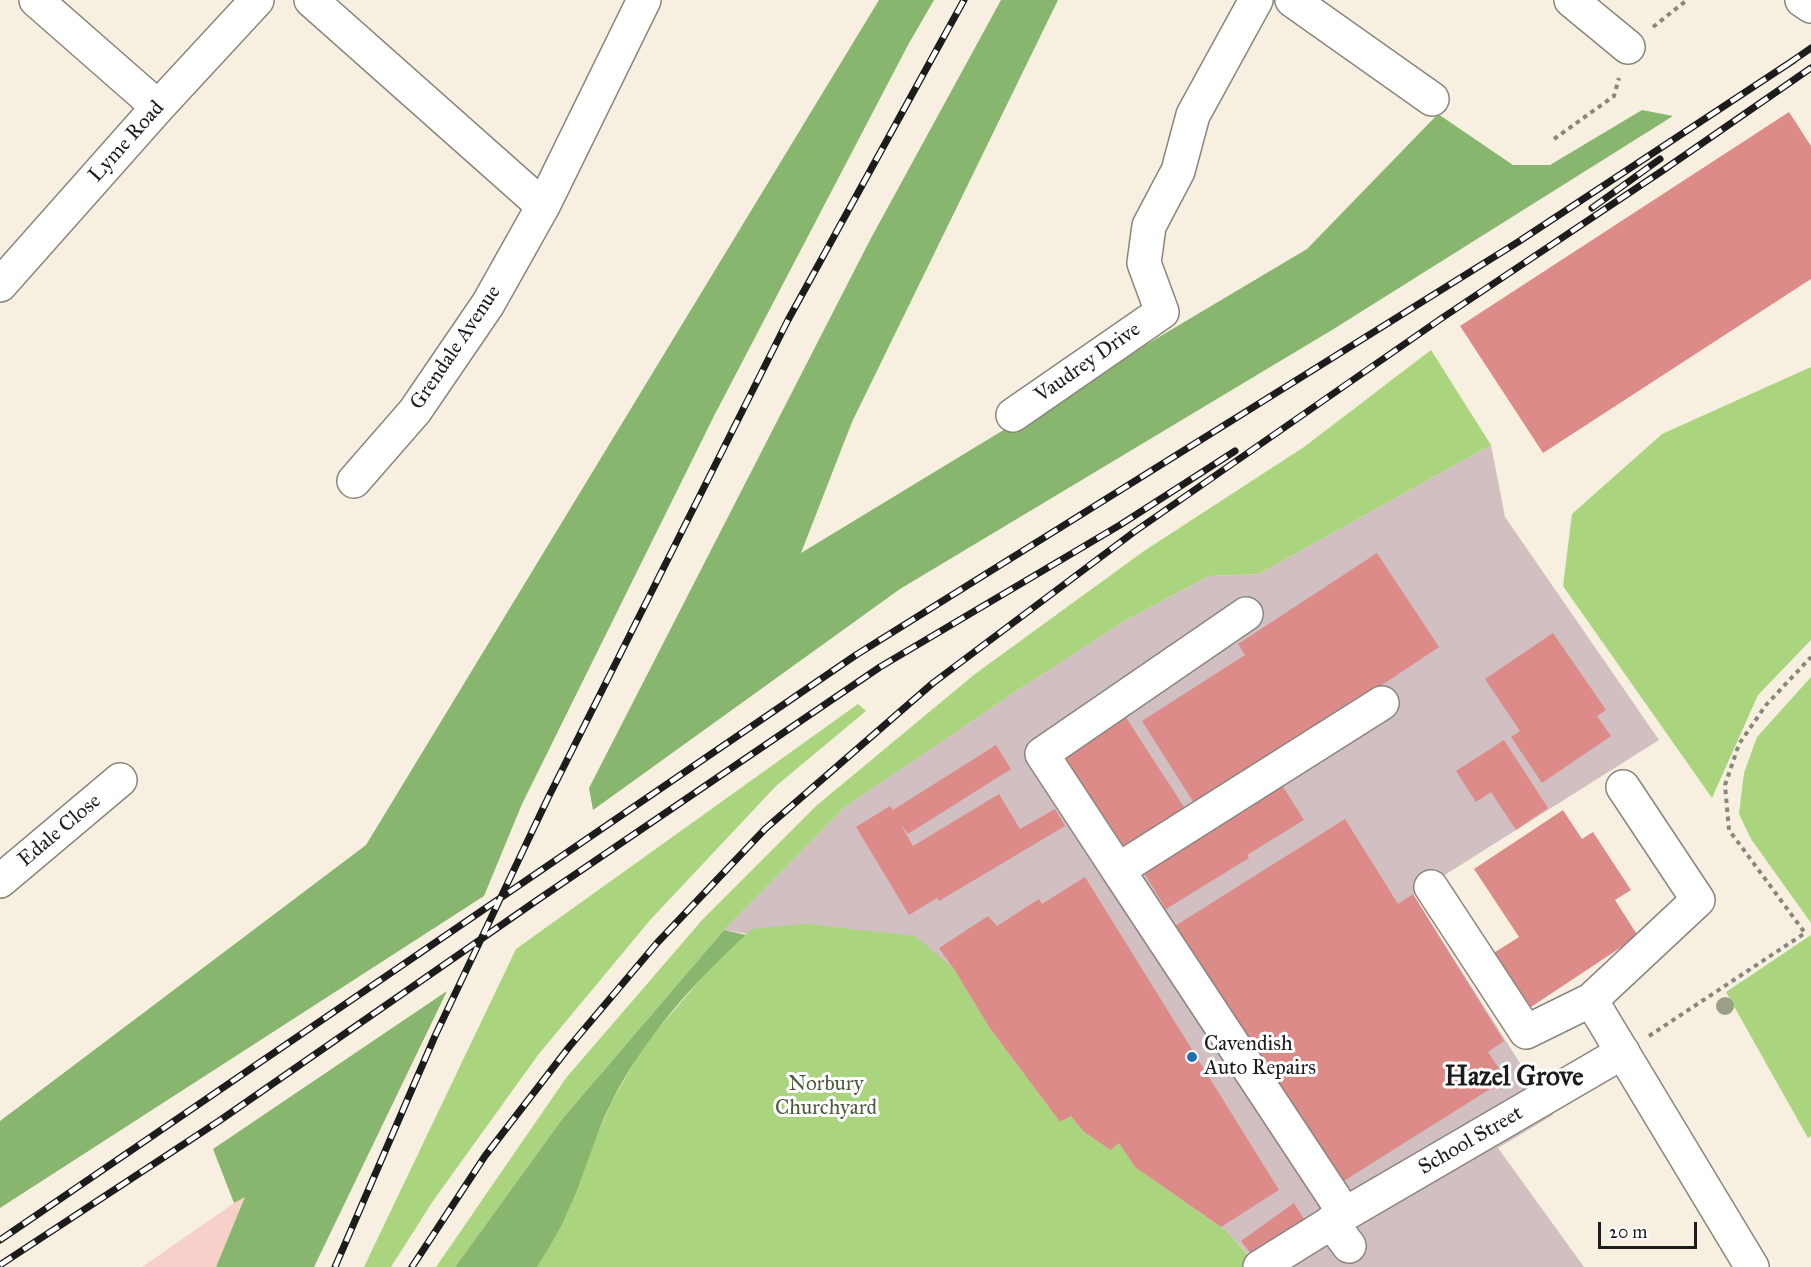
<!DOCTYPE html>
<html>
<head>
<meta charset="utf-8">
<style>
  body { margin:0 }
  #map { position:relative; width:1811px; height:1267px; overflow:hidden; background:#f7f0e0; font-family:"IM FELL Great Primer",serif }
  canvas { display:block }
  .scale { position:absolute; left:1598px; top:1222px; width:99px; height:27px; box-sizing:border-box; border:3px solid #1c1c1c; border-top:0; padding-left:8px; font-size:18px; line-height:21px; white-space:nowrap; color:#1c1c1c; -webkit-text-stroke:4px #fff; paint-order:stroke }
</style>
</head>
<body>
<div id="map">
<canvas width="1811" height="1267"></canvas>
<div class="scale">20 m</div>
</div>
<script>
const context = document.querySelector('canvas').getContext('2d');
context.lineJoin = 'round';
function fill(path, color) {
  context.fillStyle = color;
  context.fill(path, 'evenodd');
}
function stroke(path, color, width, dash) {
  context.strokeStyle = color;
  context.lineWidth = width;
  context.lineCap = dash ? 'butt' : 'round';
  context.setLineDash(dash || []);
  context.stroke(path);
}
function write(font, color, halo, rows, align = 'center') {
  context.font = font + ' "IM FELL Great Primer",serif';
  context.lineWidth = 6;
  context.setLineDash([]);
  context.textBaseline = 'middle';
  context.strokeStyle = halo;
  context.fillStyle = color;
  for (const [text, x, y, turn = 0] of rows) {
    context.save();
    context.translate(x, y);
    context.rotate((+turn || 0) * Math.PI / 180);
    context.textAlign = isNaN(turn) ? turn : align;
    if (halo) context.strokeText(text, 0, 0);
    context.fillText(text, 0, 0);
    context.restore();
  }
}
fill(new Path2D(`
  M 246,1195 L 216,1267 L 142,1267 L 234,1203 Z`), '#f7d1c9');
fill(new Path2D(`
  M 1491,445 L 1505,517 L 1659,740 L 1413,895 L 1553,1115 L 1498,1148 L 1584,1267 L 1260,1267 L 1226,1231 L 1083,1131 L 1071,1116 L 1060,1122 L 989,1027 L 954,969 L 724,930 L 845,807 L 1015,692 L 1126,620 L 1209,576 L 1259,574 Z`), '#d2bfc1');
fill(new Path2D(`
  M 1431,350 L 1491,445 L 1259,574 L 1209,576 L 1126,620 L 1015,692 L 845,807 L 724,930 L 563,1118 L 455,1267 L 436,1267 L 566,1078 L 703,919 L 816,806 L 975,674 L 1144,551 L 1304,447 Z
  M 1811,367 L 1811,640 L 1758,695 L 1712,798 L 1563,586 L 1572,514 L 1662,434 Z
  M 1811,677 L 1811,923 L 1751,839 L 1739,814 L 1744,773 L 1757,737 Z
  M 858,704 L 866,711 L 776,786 L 651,919 L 538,1055 L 433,1201 L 391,1267 L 364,1267 L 516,949 Z
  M 805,924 L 915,936 L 954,969 L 989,1027 L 1060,1122 L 1071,1116 L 1083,1131 L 1110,1150 L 1119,1143 L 1135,1167 L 1226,1231 L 1251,1258 L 1242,1267 L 537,1267 L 568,1211 L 589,1153 L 612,1101 L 645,1044 L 712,966 L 752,929 Z
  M 1811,935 L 1811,1136 L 1808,1138 L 1726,992 Z`), '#abd47f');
fill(new Path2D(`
  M 879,0 L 934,0 L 908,45 L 715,414 L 522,804 L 484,896 L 0,1208 L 0,1121 L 366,845 Z
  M 1001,0 L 1058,0 L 852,422 L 801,553 L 1048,403 L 1307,249 L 1438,114 L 1513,165 L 1550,165 L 1642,110 L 1673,116 L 1332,330 L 900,589 L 593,810 L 589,788 L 870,240 Z
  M 724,930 L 746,935 C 693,983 645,1037 612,1101 C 594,1136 585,1175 568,1211 C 560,1230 548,1249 537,1267 L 455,1267 L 563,1118 Z
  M 447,991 L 314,1267 L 216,1267 L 245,1197 L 234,1203 L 213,1149 Z`), '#88b66e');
fill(new Path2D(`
  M 1789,112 L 1811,146 L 1811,279 L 1543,453 L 1460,326 Z
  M 1377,553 L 1439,647 L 1364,697 L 1361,695 L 1194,803 L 1142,721 L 1245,655 L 1238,644 Z
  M 1553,633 L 1606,710 L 1597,716 L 1611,736 L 1542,783 L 1511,737 L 1520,731 L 1485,679 Z
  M 1125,716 L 1186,810 L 1120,853 L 1059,758 Z
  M 1504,740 L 1548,808 L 1516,830 L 1491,792 L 1476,802 L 1456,771 Z
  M 996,745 L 1011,769 L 908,834 L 900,823 L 913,846 L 999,794 L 1020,829 L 1055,809 L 1065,826 L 939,901 L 937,898 L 909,915 L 856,827 L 890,806 L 893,810 Z
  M 1280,782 L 1304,820 L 1247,855 L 1249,858 L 1166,909 L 1141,868 Z
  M 1563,810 L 1582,839 L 1593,832 L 1631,890 L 1615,900 L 1638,936 L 1528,1009 L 1492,954 L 1519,937 L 1474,869 Z
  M 1345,819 L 1398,904 L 1413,894 L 1504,1041 L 1488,1052 L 1506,1079 L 1339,1184 L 1175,926 Z
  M 1085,877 L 1279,1190 L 1221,1227 L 1135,1167 L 1119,1143 L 1110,1150 L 1083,1131 L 1071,1116 L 1060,1122 L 989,1027 L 954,969 L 939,948 L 988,916 L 997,926 L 1039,899 L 1042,904 Z
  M 1294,1203 L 1310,1229 L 1255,1259 L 1241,1241 Z`), '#dd8b89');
const minor = new Path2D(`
  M 36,0 L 158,107
  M 311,0 L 543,206
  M 1292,0 L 1432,99
  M 1571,0 L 1628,47
  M 1802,0 L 1811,6
  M 0,285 L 158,107 L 257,0
  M 1013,415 L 1162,312 L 1144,263 L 1149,226 L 1178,171 L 1193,115 L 1256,0
  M 354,481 L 415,411 L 488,304 L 543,206 L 644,0
  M 1118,870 L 1042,754 L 1246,614
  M 0,881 L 120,780
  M 1431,887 L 1526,1032 L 1591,1000 L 1698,900 L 1623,787
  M 1591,1000 L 1752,1267
  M 1345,1214 L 1118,870 L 1382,703
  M 1331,1222 L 1349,1246
  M 1260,1267 L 1345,1214 L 1623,1052`);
stroke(minor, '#8a867e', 36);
stroke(new Path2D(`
  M 1653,27 L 1687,0
  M 1554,139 L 1614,96 L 1619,78
  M 1649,1036 L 1805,933 L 1729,830 L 1725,785 L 1739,744 L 1766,705 L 1811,657`), '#8a867e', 4, [4.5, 4.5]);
stroke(minor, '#fff', 33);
const rail = new Path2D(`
  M 1788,64 L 1811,48
  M 1592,208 L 1660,159
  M 0,1240 L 856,655 L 1518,242 L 1794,60
  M 0,1265 L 219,1121 L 536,901 L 880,667 L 1120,525 L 1235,451
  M 335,1267 L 435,1036 L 548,798 L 788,320 L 964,0
  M 412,1267 L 485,1156 L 569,1047 L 657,943 L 765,829 L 933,683 L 1134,532 L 1442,318 L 1662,171 L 1811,68`);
stroke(rail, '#1c1c1c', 7);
stroke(rail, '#fff', 4.5, [14]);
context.fillStyle = '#9a9f87';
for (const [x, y] of [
  [1725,1006]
]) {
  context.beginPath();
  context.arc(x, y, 9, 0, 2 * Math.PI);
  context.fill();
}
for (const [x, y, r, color] of [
  [1192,1057,6,"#1f6fb2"]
]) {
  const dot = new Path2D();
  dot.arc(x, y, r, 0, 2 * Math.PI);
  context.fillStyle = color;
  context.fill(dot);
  stroke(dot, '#fff', 2);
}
write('21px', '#1c1c1c', '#fff', [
  ["Lyme Road",127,142,-48],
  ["Grendale Avenue",456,348,-56],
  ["Vaudrey Drive",1088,363,-35],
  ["Edale Close",60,831,-40],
  ["School Street",1471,1141,-30]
]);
write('21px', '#1c1c1c', '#fff', [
  ["Cavendish",1204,1045],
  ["Auto Repairs",1204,1069]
], 'left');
write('21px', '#4e5c3f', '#fff', [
  ["Norbury",826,1085],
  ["Churchyard",826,1109]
]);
write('bold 27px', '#1c1c1c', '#fff', [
  ["Hazel Grove",1514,1078]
]);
</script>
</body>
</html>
